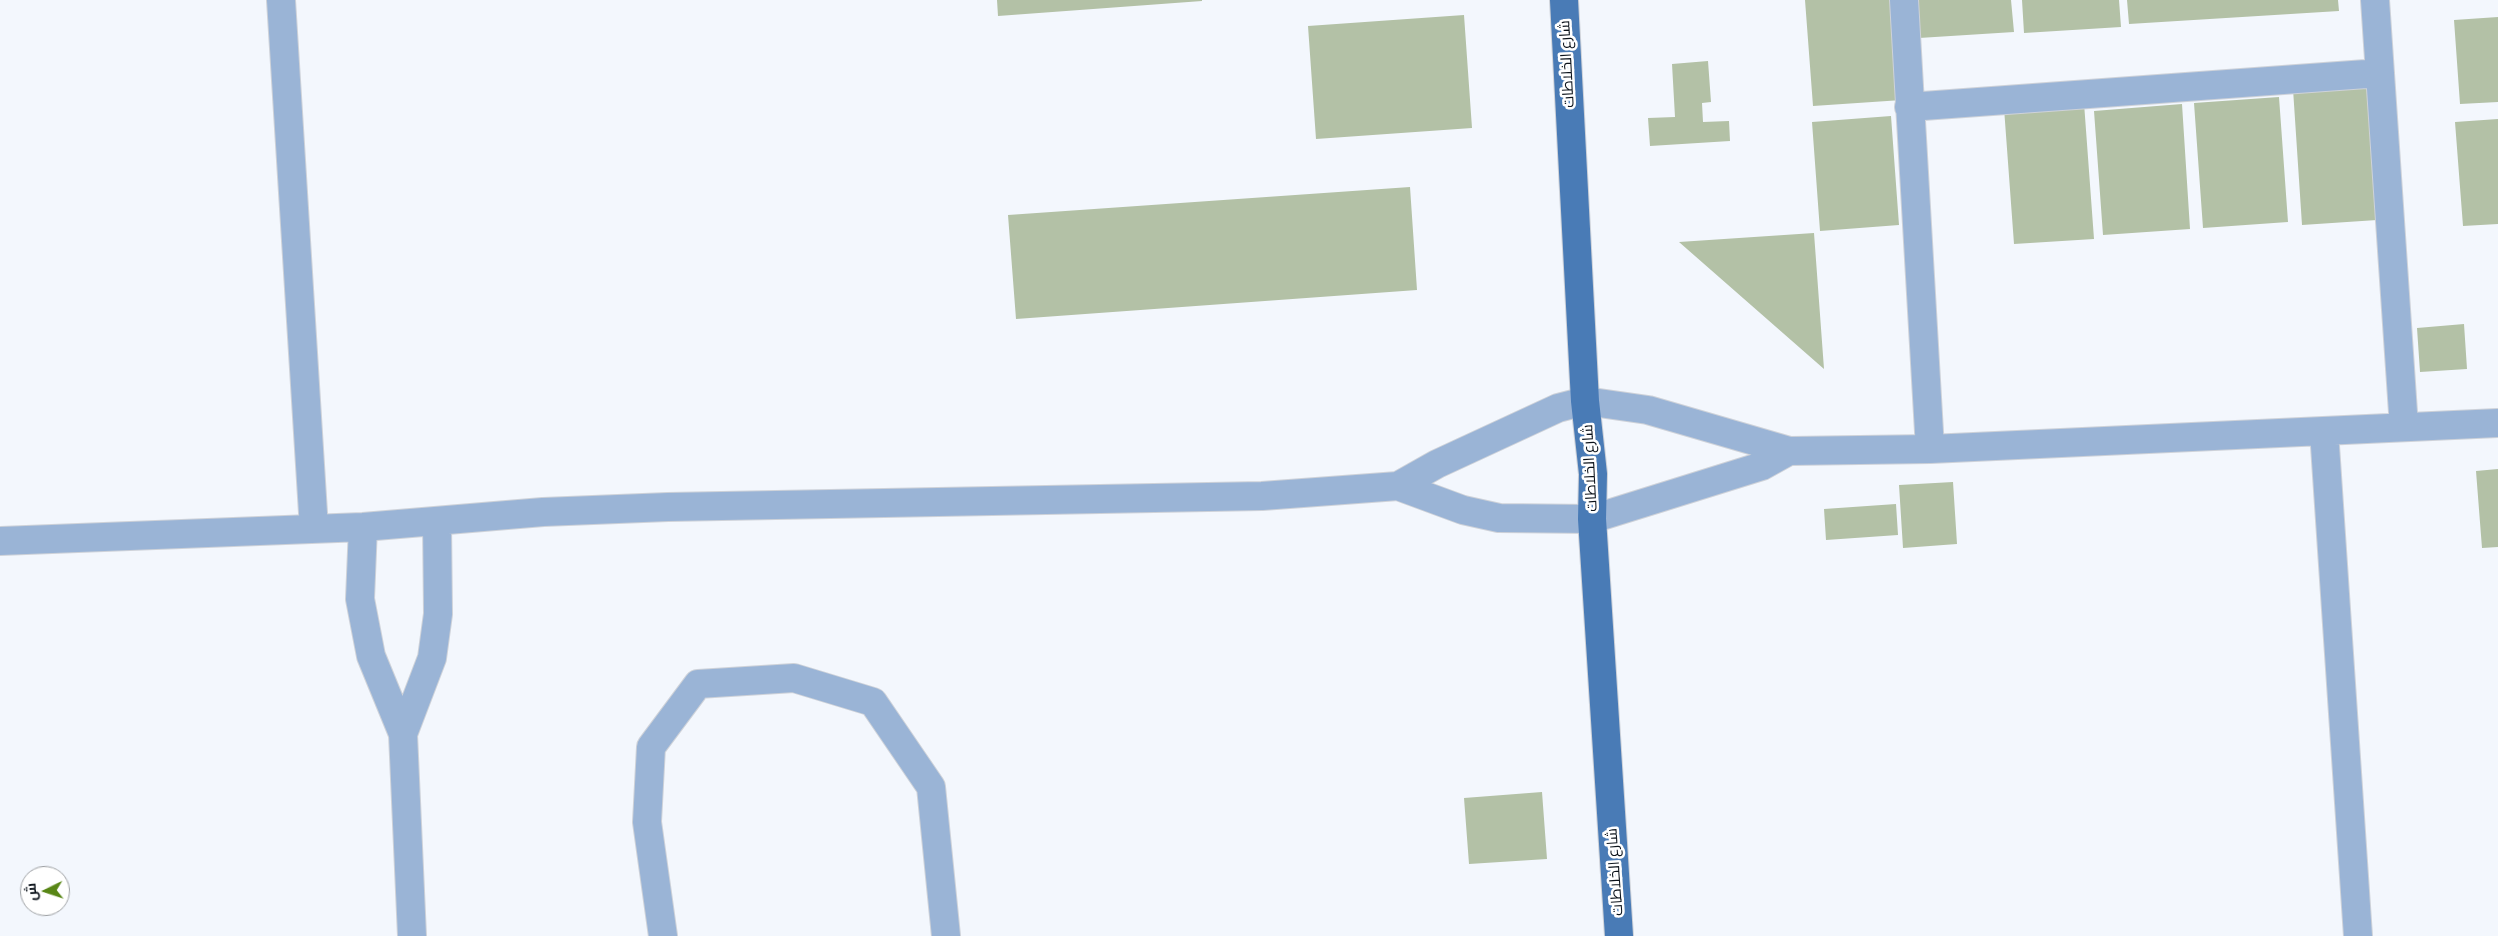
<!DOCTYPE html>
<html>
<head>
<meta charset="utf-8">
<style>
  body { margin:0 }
  #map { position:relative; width:2498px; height:936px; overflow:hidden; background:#f3f7fd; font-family:Montserrat,Cairo,sans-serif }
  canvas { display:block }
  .north { position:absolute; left:20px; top:866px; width:50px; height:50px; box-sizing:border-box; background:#fff; border:1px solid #9da0a3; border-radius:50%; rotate:266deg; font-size:14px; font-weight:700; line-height:20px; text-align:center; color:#0b121a }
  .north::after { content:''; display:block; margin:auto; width:18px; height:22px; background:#588616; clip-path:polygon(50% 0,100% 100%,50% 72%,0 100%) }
</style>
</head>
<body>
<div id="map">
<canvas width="2498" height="936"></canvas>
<div class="north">ش</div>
</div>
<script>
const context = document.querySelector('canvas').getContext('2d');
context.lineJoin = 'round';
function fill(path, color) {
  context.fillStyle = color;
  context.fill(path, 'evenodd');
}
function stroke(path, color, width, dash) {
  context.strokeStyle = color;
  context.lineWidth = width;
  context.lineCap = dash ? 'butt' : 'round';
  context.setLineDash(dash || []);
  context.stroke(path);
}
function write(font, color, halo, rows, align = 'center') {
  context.font = font + ' Montserrat,Cairo,sans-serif';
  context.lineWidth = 5;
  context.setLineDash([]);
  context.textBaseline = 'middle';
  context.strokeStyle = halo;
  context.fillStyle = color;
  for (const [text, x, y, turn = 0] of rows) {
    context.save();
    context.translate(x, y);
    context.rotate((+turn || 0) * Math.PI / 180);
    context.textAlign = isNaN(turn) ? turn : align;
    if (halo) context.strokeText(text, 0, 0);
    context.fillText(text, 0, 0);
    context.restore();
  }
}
fill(new Path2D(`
  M 997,0 L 1202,0 L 1202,1 L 998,16 Z
  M 1805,0 L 1895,0 L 1902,100 L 1813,106 Z
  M 1917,0 L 2011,0 L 2014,32 L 1919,38 Z
  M 2022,0 L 2119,0 L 2121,27 L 2024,33 Z
  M 2127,0 L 2338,0 L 2339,11 L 2129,24 Z
  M 1464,15 L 1472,128 L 1316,139 L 1308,26 Z
  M 2498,17 L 2498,102 L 2460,104 L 2454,20 Z
  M 1708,61 L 1711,102 L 1702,103 L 1703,122 L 1729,121 L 1730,141 L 1650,146 L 1648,118 L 1675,117 L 1672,64 Z
  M 2367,84 L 2377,220 L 2302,225 L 2293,89 Z
  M 2279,97 L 2288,222 L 2203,228 L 2194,103 Z
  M 2084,103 L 2094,239 L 2014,244 L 2004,108 Z
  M 2182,104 L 2190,229 L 2103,235 L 2094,111 Z
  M 1891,116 L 1899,225 L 1820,231 L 1812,122 Z
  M 2498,119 L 2498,224 L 2463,226 L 2455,122 Z
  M 1410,187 L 1417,290 L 1016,319 L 1008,215 Z
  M 1814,233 L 1824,369 L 1679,242 Z
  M 2464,324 L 2467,369 L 2420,372 L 2417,328 Z
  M 2498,469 L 2498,547 L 2482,548 L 2476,471 Z
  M 1953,482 L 1957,544 L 1903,548 L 1899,485 Z
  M 1896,504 L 1898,535 L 1826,540 L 1824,509 Z
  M 1542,792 L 1547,859 L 1469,864 L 1464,798 Z`), '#b3c1a6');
const minor = new Path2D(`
  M 281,0 L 314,529
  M 1904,0 L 1930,449
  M 2375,0 L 2404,427
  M 1909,107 L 2380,73
  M 2324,431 L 2358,936
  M 1398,486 L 1437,464 L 1558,408 L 1585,401 L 1648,410 L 1789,451 L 1930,449 L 2498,423
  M 363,527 L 360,599 L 371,656 L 403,734 L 412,936
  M 0,541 L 363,527 L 543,512 L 668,507 L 1262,496 L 1398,486 L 1463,510 L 1499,518 L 1592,519 L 1762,466 L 1789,451
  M 403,734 L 432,658 L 438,614 L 437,522
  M 663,936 L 647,822 L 651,747 L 698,684 L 794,678 L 873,702 L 931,787 L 946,936`);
const major = new Path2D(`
  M 1564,0 L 1585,401 L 1593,474 L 1592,519 L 1619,936`);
stroke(minor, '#ced2d9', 30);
stroke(major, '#ced2d9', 30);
stroke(minor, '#9ab4d6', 28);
stroke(major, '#497bb6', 28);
write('15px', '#0b121a', '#fff', [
  ["شارع الخلاطات",1567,64,-93],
  ["شارع الخلاطات",1590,468,-93],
  ["شارع الخلاطات",1615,872,-94]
]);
</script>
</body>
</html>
